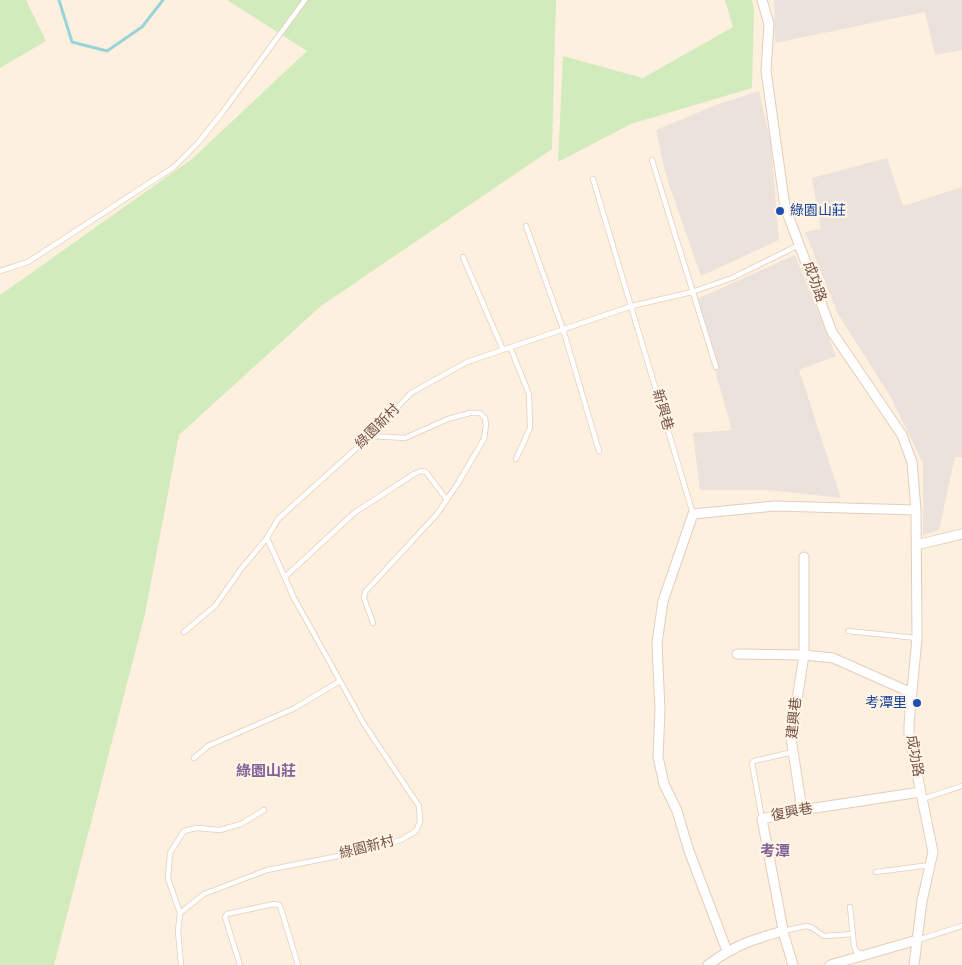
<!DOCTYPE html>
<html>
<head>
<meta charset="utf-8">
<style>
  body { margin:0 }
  canvas { display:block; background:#fef0de }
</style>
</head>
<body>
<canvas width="962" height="965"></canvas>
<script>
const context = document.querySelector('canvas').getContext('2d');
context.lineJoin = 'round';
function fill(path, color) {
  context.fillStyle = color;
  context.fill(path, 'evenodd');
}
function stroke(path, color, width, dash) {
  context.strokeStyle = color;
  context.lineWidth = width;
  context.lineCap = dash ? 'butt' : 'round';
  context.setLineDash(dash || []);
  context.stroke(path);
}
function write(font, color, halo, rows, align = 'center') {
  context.font = font + ' Poppins,"Noto Sans TC",sans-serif';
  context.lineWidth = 4.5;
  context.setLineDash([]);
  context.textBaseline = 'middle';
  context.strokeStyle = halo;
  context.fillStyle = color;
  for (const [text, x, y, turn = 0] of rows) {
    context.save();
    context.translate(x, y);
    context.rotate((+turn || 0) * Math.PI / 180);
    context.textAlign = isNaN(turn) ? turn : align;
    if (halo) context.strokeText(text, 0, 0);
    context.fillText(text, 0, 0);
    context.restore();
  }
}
fill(new Path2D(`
  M 774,0 L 962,0 L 962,50 L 935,55 L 925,12 L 775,43 Z
  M 759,91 L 771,145 L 779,240 L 701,276 L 666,176 L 656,130 L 716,105 Z
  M 887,158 L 903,206 L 962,187 L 962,457 L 955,457 L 939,530 L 923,535 L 923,463 L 890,396 L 838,314 L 805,232 L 821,229 L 812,178 Z
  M 795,255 L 836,356 L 799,370 L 841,498 L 768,490 L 700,490 L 693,433 L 732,430 L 695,300 Z`), '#ebe2db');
fill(new Path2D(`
  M 0,0 L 26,0 L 46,41 L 0,68 Z
  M 227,0 L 556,0 L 552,149 L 321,306 L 179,435 L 145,614 L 54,965 L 0,965 L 0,295 L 192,159 L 307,51 Z
  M 725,0 L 752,0 L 754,9 L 752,88 L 631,124 L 558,162 L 563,56 L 643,78 L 733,27 Z`), '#d2ebbc');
stroke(new Path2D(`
  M 59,0 L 72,42 L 107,51 L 142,27 L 163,0`), '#98d4da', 3);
const service = new Path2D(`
  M 652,160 L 716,367
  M 593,179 L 693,514
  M 526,226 L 563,329 L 599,451
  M 463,257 L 503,350
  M 0,271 L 28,262 L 174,167 L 198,143 L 222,113 L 305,0
  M 510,347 L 529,394 L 530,428 L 516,459
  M 370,436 L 405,438 L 448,419 L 470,413 L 480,413 L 485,418 L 486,425 L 484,439 L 458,483 L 437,514 L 365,592 L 364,598 L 373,623
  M 285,577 L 354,513 L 414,474 L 421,471 L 426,472 L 447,500
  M 848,631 L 917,638
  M 184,632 L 215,606 L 241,569 L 267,538 L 278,519 L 370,436 L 411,393 L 467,362 L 632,306 L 692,292 L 732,278 L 799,245
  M 194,758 L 208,746 L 295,708 L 340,681
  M 922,799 L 962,786
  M 762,819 L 752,763 L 754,761 L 793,752
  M 876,872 L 930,865
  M 850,907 L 854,946 L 856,951 L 862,954
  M 180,913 L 168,879 L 170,853 L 184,831 L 196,828 L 220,830 L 241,824 L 264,810
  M 783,931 L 806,926 L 811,927 L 824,936 L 853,934
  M 918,940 L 962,926
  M 181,965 L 178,931 L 180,913 L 204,894 L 267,870 L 369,850 L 401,840 L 416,831 L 420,822 L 419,806 L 364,724 L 294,598 L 267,538
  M 240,965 L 225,917 L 227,914 L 274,904 L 279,905 L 281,909 L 298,965`);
const minor = new Path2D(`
  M 762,0 L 769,24 L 766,71 L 785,207 L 832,332 L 902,435 L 912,462 L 916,510 L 917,638 L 909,724 L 909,734 L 933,852 L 922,901 L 914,965
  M 916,545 L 962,534
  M 737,654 L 804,655 L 833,658 L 912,693
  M 802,810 L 791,738 L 804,655 L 804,557
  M 727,951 L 689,851 L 677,811 L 664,784 L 658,757 L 660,710 L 657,643 L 663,601 L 693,514 L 775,506 L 916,510
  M 708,965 C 735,945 751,940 783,931
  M 793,965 L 784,935 L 762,819 L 802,810 L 920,792
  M 830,965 L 917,940`);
stroke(service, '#e4cdbd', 6);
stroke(minor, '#e4cdbd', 11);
stroke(service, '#fff', 4.5);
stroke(minor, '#fff', 9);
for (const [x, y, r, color] of [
  [780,211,5,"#1a4fb4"],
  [917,703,5,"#1a4fb4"]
]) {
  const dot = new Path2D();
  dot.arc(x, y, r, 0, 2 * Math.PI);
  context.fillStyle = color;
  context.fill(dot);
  stroke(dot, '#fff4e6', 2);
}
write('14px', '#164399', '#fff4e6', [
  ["綠園山莊",790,211],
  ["考潭里",907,703,"right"]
], 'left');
write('14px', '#755345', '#fff4e6', [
  ["成功路",814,282,70],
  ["新興巷",662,410,74],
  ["綠園新村",378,427,-45],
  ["建興巷",795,718,-84],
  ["成功路",914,756,80],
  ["復興巷",792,813,-11],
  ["綠園新村",367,848,-14]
]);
write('bold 15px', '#826099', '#fff4e6', [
  ["綠園山莊",266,772],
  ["考潭",775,852]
]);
</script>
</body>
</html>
